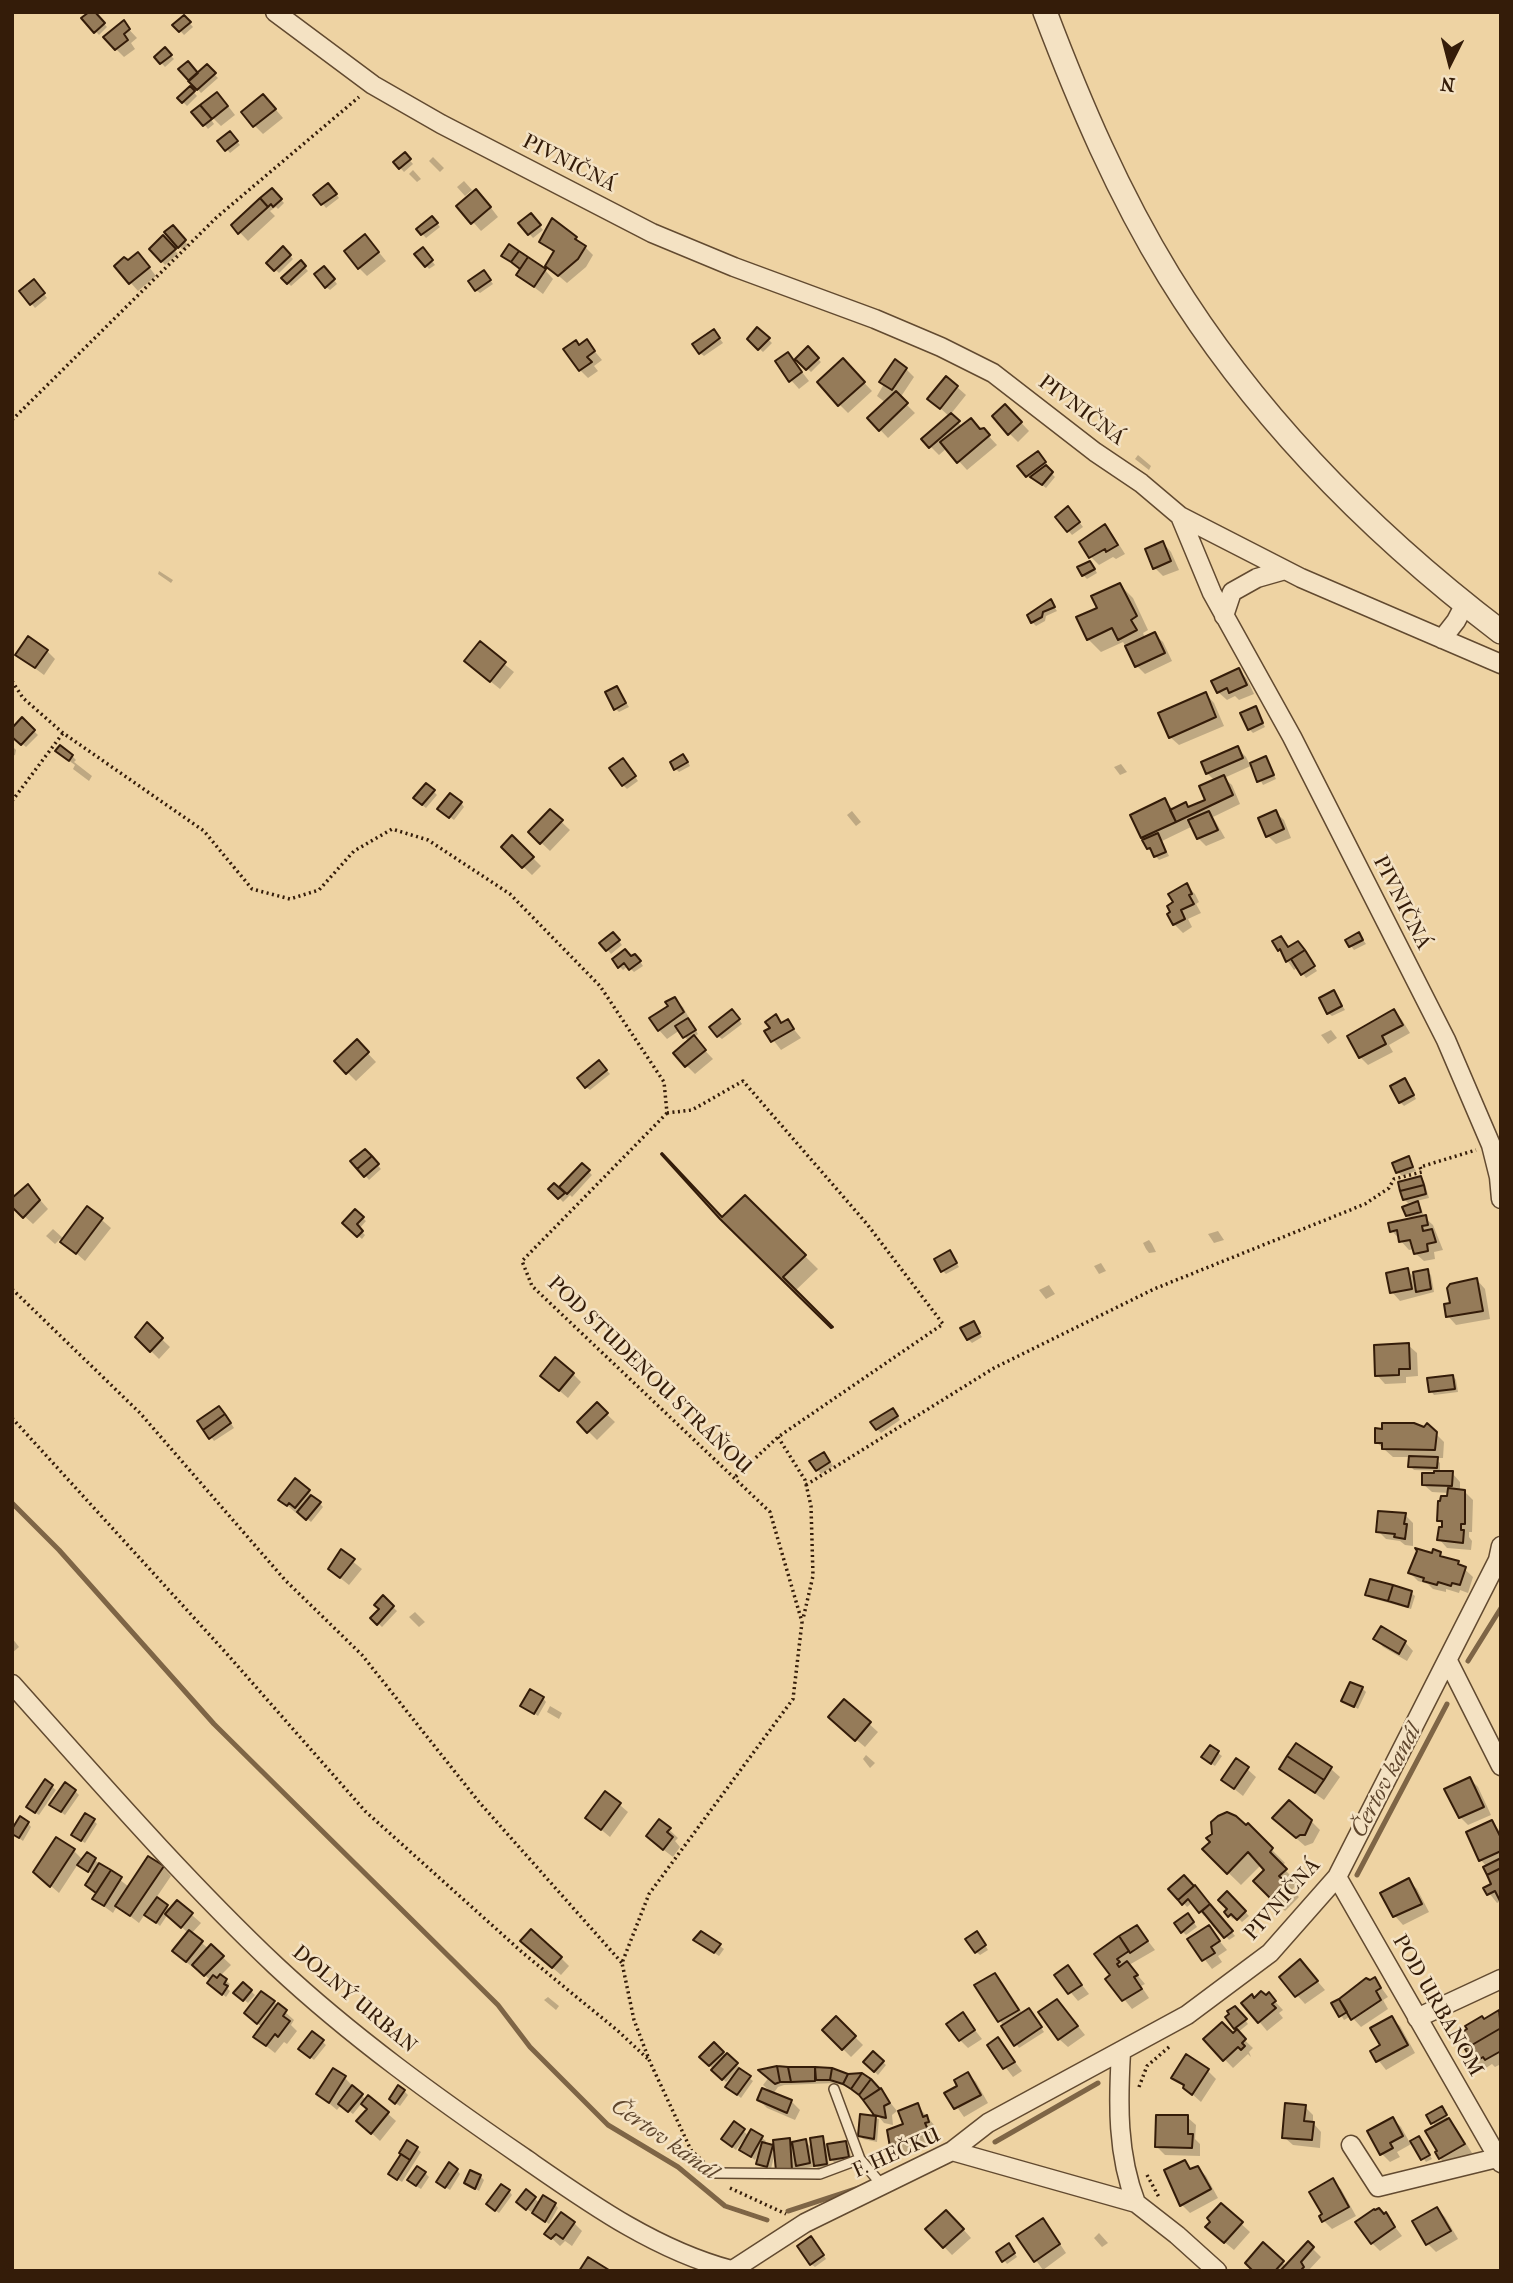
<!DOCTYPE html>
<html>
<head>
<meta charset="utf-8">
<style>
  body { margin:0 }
  #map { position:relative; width:1513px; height:2283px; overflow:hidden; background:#eed3a3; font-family:"IM FELL French Canon",serif }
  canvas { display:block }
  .frame { position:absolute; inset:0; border:14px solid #341c09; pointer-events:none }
  .north { position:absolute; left:1415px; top:28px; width:70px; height:70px; -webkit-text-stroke:5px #f4e2c3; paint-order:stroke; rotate:186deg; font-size:19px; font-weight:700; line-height:28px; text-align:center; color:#341c09 }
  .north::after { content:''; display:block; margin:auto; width:24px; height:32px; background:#341c09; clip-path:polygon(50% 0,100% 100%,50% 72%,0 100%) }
</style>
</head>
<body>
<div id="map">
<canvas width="1513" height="2283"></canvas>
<div class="frame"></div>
<div class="north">N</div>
</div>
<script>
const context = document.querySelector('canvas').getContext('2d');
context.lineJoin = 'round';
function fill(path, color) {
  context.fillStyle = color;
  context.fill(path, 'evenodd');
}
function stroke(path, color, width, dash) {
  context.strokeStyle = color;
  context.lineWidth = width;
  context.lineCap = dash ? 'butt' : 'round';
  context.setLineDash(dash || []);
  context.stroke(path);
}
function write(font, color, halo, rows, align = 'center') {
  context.font = font + ' "IM FELL French Canon",serif';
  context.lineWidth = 5;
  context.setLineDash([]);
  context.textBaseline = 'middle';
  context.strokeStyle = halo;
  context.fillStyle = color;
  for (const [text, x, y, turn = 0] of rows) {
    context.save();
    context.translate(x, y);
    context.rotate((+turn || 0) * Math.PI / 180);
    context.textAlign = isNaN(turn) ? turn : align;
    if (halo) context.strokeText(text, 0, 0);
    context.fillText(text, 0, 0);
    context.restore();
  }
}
fill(new Path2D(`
  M 93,12 L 107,27 L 99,35 L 84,19 Z
  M 184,17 L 193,27 L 184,35 L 175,25 Z
  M 123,23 L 137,38 L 131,43 L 135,49 L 124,57 L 116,49 Z
  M 165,50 L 174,59 L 165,67 L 156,57 Z
  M 207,67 L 218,78 L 201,93 L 181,69 L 198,75 Z
  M 190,88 L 197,96 L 187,106 L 179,98 Z
  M 225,102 L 235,115 L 221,126 L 212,117 L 210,118 L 214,124 L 208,129 L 194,112 Z
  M 271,104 L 283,118 L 263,134 L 255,126 Z
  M 233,137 L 240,145 L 230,153 L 220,141 Z
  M 404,154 L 413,164 L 404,172 L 395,162 Z
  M 433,157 L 444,168 L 440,172 L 429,161 Z
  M 413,170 L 421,179 L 417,182 L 409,174 Z
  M 464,181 L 472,190 L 465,196 L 457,187 Z
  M 332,189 L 339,198 L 326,208 L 316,195 Z
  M 272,190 L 284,203 L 278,209 L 276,207 L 270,211 L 275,216 L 248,241 L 233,225 Z
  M 485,200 L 498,217 L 481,231 L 459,206 Z
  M 534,219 L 543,230 L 533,238 L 521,224 Z
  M 436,222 L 440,227 L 426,238 L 418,229 Z
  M 172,227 L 188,245 L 183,250 L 167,233 Z
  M 163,238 L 178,254 L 165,265 L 151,249 Z
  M 576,238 L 593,255 L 586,267 L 567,283 L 547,266 L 555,254 L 541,242 Z
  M 373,245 L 386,261 L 367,276 L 359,268 Z
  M 509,247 L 545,270 L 553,279 L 543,294 L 518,275 L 522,269 Z
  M 283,249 L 293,259 L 279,273 L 269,263 Z
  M 426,253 L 435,265 L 429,269 L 426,265 Z
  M 128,262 L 146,263 L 156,276 L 138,291 L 130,282 Z
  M 301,263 L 308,271 L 291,286 L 283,278 Z
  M 328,272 L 337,284 L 330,290 L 326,287 Z
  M 487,276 L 493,284 L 480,293 L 476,290 Z
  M 37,285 L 47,298 L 35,308 L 21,291 Z
  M 758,329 L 772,343 L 763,352 L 749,339 Z
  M 717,335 L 723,343 L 704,356 L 700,353 Z
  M 587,342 L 602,360 L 594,366 L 598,371 L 588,378 L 580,370 L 580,347 Z
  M 808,349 L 821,362 L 811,372 L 798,359 Z
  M 788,354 L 809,381 L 799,389 L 791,380 Z
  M 851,369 L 872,391 L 848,413 L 840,405 Z
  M 906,369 L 914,377 L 900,398 L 915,413 L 888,438 L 870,419 L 886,403 L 877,396 L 884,384 Z
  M 957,387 L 966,395 L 950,415 L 963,427 L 983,430 L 997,445 L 967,470 L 947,448 L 939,455 L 924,440 L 950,417 L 930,399 Z
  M 1014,415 L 1029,431 L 1018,442 L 1009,433 Z
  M 1138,455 L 1151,466 L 1149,470 L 1135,459 Z
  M 1042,457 L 1049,467 L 1046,468 L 1055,477 L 1046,488 L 1033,478 L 1031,479 L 1027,476 Z
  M 1072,512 L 1083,527 L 1072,535 L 1057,517 Z
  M 1105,526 L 1113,535 L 1125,554 L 1116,559 L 1113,557 L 1099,565 L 1091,557 Z
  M 1163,543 L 1171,552 L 1179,570 L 1163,576 L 1155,568 Z
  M 1093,566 L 1097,573 L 1087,579 L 1083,575 Z
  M 159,571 L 173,580 L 171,583 L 158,574 Z
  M 1120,585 L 1133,598 L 1148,630 L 1143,633 L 1145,638 L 1154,634 L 1163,642 L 1172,661 L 1145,674 L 1137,666 L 1123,642 L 1101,652 L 1088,639 L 1099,609 Z
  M 1050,601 L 1057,611 L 1046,616 L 1045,621 L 1036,626 L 1032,622 Z
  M 480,644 L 514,672 L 500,689 L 475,669 Z
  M 47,651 L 55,659 L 44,675 L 17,655 Z
  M 1239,670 L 1247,679 L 1254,694 L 1239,700 L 1235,696 L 1227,700 L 1218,692 Z
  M 617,688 L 629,707 L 619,712 L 616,709 Z
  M 1206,694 L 1214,703 L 1224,726 L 1179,745 L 1170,737 Z
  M 1255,708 L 1265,727 L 1253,733 L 1249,729 Z
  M 22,720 L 38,735 L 26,747 L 12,735 Z
  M 12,746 L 16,750 L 15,755 L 12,756 Z
  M 1238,749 L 1246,757 L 1250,765 L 1266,758 L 1276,779 L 1263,785 L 1253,765 L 1224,778 L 1232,785 L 1240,804 L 1213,817 L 1225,838 L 1206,846 L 1198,838 L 1193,826 L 1162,841 L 1169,856 L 1159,860 L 1148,848 L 1143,837 L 1165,801 L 1174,810 L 1186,804 L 1190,808 L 1207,800 L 1215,781 L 1207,773 Z
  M 61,755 L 72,756 L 76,760 L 74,762 L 92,776 L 89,781 L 73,769 L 75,765 Z
  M 687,760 L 690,766 L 679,772 L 676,769 Z
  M 626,764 L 638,781 L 627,789 L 623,785 Z
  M 1121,764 L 1127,772 L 1120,775 L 1114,767 Z
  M 433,791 L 437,795 L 426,808 L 418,802 Z
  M 461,803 L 464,807 L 454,820 L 443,812 Z
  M 550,811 L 570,830 L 550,851 L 530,832 Z
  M 852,811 L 861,822 L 856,826 L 847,815 Z
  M 1275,812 L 1284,820 L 1291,838 L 1276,844 L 1268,836 Z
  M 512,837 L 541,866 L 532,875 L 503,847 Z
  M 1186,885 L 1195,894 L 1199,902 L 1196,904 L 1201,913 L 1188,919 L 1192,927 L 1183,933 L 1174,924 L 1176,903 Z
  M 613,934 L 622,945 L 611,954 L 602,943 Z
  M 1359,934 L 1366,944 L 1354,950 L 1347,941 Z
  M 1274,942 L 1288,948 L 1301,947 L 1317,971 L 1306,978 L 1298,967 L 1294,970 Z
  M 625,951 L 632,958 L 639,960 L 643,966 L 634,972 L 628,966 L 623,970 L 619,966 Z
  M 1334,992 L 1345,1010 L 1332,1016 L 1328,1013 Z
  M 674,999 L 683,1007 L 698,1034 L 693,1038 L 713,1059 L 695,1074 L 687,1066 L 689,1042 L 680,1030 L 667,1039 L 659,1030 Z
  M 1394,1011 L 1402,1020 L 1410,1033 L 1389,1045 L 1393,1052 L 1368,1065 L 1360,1057 Z
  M 736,1015 L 742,1024 L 722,1039 L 718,1036 Z
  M 776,1016 L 783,1024 L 787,1021 L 801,1038 L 781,1050 L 767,1032 L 773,1028 Z
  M 1331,1030 L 1337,1038 L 1328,1044 L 1321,1035 Z
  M 357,1042 L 376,1062 L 356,1081 L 336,1061 Z
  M 602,1065 L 610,1074 L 590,1090 L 586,1087 Z
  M 1408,1084 L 1416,1099 L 1404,1106 L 1400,1102 Z
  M 365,1151 L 381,1169 L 369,1180 L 353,1161 Z
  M 1408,1158 L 1416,1171 L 1402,1176 L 1398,1172 Z
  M 583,1166 L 592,1175 L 572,1197 L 570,1195 L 563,1202 L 551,1189 L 559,1189 Z
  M 1421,1178 L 1424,1181 L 1429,1198 L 1408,1203 L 1404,1199 Z
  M 28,1186 L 48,1209 L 33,1224 L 12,1205 Z
  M 745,1197 L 818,1269 L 795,1291 L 723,1219 Z
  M 1418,1203 L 1421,1207 L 1424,1217 L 1433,1225 L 1443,1250 L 1434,1252 L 1435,1259 L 1424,1261 L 1415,1253 L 1414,1249 L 1409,1250 L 1392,1231 L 1412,1220 L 1407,1215 Z
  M 88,1208 L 111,1228 L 85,1261 L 60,1239 L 55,1244 L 46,1236 L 53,1229 L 64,1239 Z
  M 355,1211 L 366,1221 L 359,1229 L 365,1235 L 362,1239 L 344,1223 Z
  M 1218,1231 L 1224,1240 L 1214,1243 L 1208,1234 Z
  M 1149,1240 L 1152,1244 L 1156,1252 L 1149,1253 L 1146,1249 L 1143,1243 Z
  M 950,1252 L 959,1267 L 946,1274 L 943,1271 Z
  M 1101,1263 L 1106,1271 L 1099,1274 L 1094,1266 Z
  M 1407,1270 L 1416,1279 L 1427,1271 L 1431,1275 L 1434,1292 L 1400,1301 L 1392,1292 Z
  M 1477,1280 L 1485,1289 L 1490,1319 L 1456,1325 L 1448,1316 L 1452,1304 Z
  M 1049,1285 L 1055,1294 L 1046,1299 L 1039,1290 Z
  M 973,1323 L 982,1337 L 972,1343 L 968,1339 Z
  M 147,1325 L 170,1347 L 159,1359 L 137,1337 Z
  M 1408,1345 L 1417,1353 L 1418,1376 L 1406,1377 L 1406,1383 L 1385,1384 L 1377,1375 Z
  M 573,1374 L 581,1382 L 568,1398 L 542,1376 Z
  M 1453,1376 L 1456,1380 L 1458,1392 L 1434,1395 L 1431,1391 Z
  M 597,1405 L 615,1422 L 597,1440 L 579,1422 Z
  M 223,1411 L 234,1428 L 214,1441 L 211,1437 Z
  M 896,1413 L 900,1420 L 881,1433 L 877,1429 Z
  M 1427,1425 L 1444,1442 L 1443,1458 L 1435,1458 L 1440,1463 L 1440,1474 L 1452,1473 L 1460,1482 L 1460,1491 L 1464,1491 L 1473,1500 L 1472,1532 L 1469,1532 L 1469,1537 L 1472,1541 L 1471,1550 L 1447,1548 L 1439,1539 L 1443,1525 L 1438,1520 L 1449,1493 L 1432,1492 L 1423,1484 L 1439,1474 L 1439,1471 L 1414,1470 L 1410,1466 L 1410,1457 L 1393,1457 L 1376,1442 L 1424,1429 Z
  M 827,1458 L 833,1466 L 821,1474 L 812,1462 Z
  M 308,1491 L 323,1507 L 311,1522 L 298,1511 L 296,1513 L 280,1499 Z
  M 1405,1515 L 1413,1523 L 1413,1546 L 1405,1545 L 1400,1541 L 1386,1539 L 1378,1531 Z
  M 341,1552 L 362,1569 L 349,1585 L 339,1577 Z
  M 1440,1553 L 1446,1559 L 1458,1563 L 1473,1577 L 1468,1593 L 1460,1590 L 1459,1593 L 1446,1589 L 1446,1592 L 1433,1589 L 1428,1584 L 1418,1581 L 1410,1573 L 1433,1555 Z
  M 1411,1593 L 1415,1596 L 1411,1609 L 1371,1598 L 1367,1594 Z
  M 383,1597 L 397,1611 L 382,1627 L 373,1618 L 382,1609 Z
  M 415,1612 L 425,1622 L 419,1627 L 409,1617 Z
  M 12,1638 L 19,1647 L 12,1653 Z
  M 1375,1638 L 1405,1642 L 1413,1651 L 1407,1661 L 1383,1647 Z
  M 1362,1688 L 1366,1692 L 1358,1709 L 1343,1700 Z
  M 543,1698 L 546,1702 L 538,1716 L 523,1706 Z
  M 844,1701 L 878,1732 L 865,1747 L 839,1725 Z
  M 550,1706 L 562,1713 L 559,1719 L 547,1712 Z
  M 1297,1746 L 1331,1769 L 1340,1777 L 1324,1800 L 1281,1769 Z
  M 1210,1747 L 1222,1756 L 1215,1766 L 1207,1761 Z
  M 866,1755 L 875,1763 L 870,1768 L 863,1759 Z
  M 1237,1760 L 1256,1777 L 1243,1796 L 1223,1780 Z
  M 1470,1779 L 1478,1787 L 1491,1815 L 1468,1825 L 1460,1817 Z
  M 46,1782 L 56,1790 L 39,1815 L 32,1811 Z
  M 75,1791 L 79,1795 L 65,1815 L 55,1808 Z
  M 606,1793 L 628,1812 L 610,1837 L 587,1818 Z
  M 94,1821 L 97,1824 L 85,1843 L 77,1838 Z
  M 660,1821 L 678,1838 L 675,1841 L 680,1847 L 673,1857 L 656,1844 Z
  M 1311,1821 L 1320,1830 L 1313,1843 L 1305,1846 L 1282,1826 Z
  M 1491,1822 L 1501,1832 L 1501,1901 L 1497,1903 L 1486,1889 L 1493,1885 L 1487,1867 L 1481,1860 L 1468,1833 Z
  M 28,1823 L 31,1827 L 23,1841 L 16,1836 Z
  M 1248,1826 L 1285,1863 L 1281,1866 L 1298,1883 L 1292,1890 L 1299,1897 L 1285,1911 L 1256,1881 L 1267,1870 L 1262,1864 L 1241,1885 L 1204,1849 Z
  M 74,1851 L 83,1860 L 87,1854 L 129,1887 L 163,1867 L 171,1876 L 156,1898 L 171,1910 L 177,1902 L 201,1923 L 191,1934 L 209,1949 L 212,1947 L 231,1965 L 220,1976 L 230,1984 L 227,1988 L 230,1991 L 226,1997 L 213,1986 L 211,1981 L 197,1967 L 195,1969 L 182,1959 L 188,1933 L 168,1914 L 160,1926 L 145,1914 L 139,1923 L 117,1906 L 113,1913 L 94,1899 L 98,1893 L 93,1875 L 78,1864 L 59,1893 L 44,1880 Z
  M 1409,1881 L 1417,1889 L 1429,1912 L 1403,1925 L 1395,1916 L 1383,1894 Z
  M 1171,1889 L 1199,1891 L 1235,1936 L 1229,1940 L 1207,1913 L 1204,1916 L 1193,1902 L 1187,1907 Z
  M 1227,1893 L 1249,1916 L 1242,1922 L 1236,1916 L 1233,1919 L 1226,1912 L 1229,1909 Z
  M 1191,1918 L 1197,1927 L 1186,1935 L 1182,1931 Z
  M 1137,1927 L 1155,1950 L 1129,1965 L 1145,1984 L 1141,1986 L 1149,1998 L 1132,2009 L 1108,1979 L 1113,1976 L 1096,1954 Z
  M 1208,1927 L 1227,1950 L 1218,1956 L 1222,1962 L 1212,1969 L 1190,1940 Z
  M 701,1933 L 724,1949 L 719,1956 L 699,1943 Z
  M 980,1937 L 988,1950 L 980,1955 L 976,1952 Z
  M 531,1949 L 561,1958 L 569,1966 L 561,1975 Z
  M 1300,1961 L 1325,1990 L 1305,2004 L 1281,1977 Z
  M 1068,1967 L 1089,1994 L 1078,2001 L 1056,1975 Z
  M 994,1975 L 1003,1983 L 1023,2014 L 1032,2014 L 1044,2032 L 1019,2048 L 976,1986 Z
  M 1375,1979 L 1388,1997 L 1383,2000 L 1388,2009 L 1361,2027 L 1351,2016 L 1344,2020 L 1334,2004 Z
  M 243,1984 L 255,1995 L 248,2003 L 236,1993 Z
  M 1269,1995 L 1283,2010 L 1279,2013 L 1283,2018 L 1267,2031 L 1244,2003 Z
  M 548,1997 L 559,2006 L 556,2010 L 544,2000 Z
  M 274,2002 L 294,2020 L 291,2025 L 297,2031 L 287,2044 L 284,2042 L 275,2053 L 255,2037 L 262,2027 L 254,2021 Z
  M 1062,2006 L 1085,2035 L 1068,2047 L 1059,2039 Z
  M 1239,2012 L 1248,2024 L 1237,2033 L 1253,2048 L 1249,2052 L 1251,2057 L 1248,2054 L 1233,2068 L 1205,2039 L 1233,2035 L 1238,2031 L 1235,2028 Z
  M 1499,2013 L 1501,2015 L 1501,2064 L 1495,2067 L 1492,2064 L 1483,2070 L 1475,2062 L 1484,2021 Z
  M 963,2015 L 982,2039 L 968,2048 L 960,2040 Z
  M 836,2018 L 863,2045 L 851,2057 L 824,2030 Z
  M 1391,2018 L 1400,2026 L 1415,2053 L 1386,2070 L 1372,2052 L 1382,2046 Z
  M 313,2033 L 326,2045 L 314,2060 L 304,2052 Z
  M 998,2040 L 1022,2071 L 1013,2077 L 989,2046 Z
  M 714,2044 L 740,2068 L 738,2069 L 753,2081 L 741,2098 L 731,2090 L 734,2077 L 733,2075 L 726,2082 L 701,2057 Z
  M 874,2054 L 886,2065 L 878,2075 L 865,2062 Z
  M 777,2067 L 832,2070 L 881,2091 L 897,2111 L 892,2115 L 893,2125 L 884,2123 L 866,2101 L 848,2087 L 835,2083 L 784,2085 L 778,2087 L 773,2094 L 791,2101 L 800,2110 L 795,2120 L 767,2108 L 759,2100 L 773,2094 L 763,2085 Z
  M 1208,2071 L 1216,2079 L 1201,2102 L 1174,2078 Z
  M 968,2074 L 976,2082 L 988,2103 L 964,2117 L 947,2093 L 960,2086 Z
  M 345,2078 L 366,2100 L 387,2113 L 396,2121 L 380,2141 L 359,2121 L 369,2110 L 362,2103 L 353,2114 L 341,2105 L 337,2110 L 318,2094 Z
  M 404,2091 L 408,2095 L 400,2106 L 395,2103 Z
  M 917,2105 L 935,2126 L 936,2130 L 933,2132 L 936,2140 L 900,2154 L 891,2146 Z
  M 1305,2107 L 1313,2115 L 1313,2123 L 1321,2132 L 1320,2148 L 1293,2145 L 1284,2137 Z
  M 1445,2112 L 1448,2120 L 1457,2129 L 1472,2153 L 1448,2167 L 1440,2158 L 1436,2127 L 1433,2123 Z
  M 862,2116 L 879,2119 L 877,2142 L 863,2139 L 859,2135 Z
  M 1187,2117 L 1196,2125 L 1195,2139 L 1200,2144 L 1200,2156 L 1165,2155 L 1157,2147 Z
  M 1393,2119 L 1401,2127 L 1410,2143 L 1419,2138 L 1422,2142 L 1432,2159 L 1426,2162 L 1413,2143 L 1397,2152 L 1400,2157 L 1390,2162 L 1382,2154 Z
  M 735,2124 L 749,2136 L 752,2132 L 762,2138 L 766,2141 L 764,2145 L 775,2150 L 789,2140 L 792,2143 L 805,2141 L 813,2149 L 822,2138 L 827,2146 L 845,2143 L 849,2147 L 852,2161 L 835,2163 L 828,2156 L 829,2167 L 819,2169 L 812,2162 L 813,2167 L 799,2169 L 800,2178 L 786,2179 L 777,2171 L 775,2152 L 771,2169 L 758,2163 L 760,2151 L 755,2160 L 745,2153 L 747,2139 L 745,2138 L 736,2150 L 727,2143 Z
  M 408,2142 L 421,2152 L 402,2182 L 394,2177 Z
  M 1185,2163 L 1192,2170 L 1198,2168 L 1206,2176 L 1218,2198 L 1190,2213 L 1182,2205 Z
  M 457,2170 L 460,2174 L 450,2190 L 442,2185 Z
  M 425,2173 L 429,2177 L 421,2189 L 413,2184 Z
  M 480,2176 L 484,2180 L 479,2191 L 466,2183 Z
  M 1332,2181 L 1341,2189 L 1356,2216 L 1332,2229 L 1324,2221 Z
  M 509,2191 L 512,2195 L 499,2213 L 492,2208 Z
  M 526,2192 L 540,2203 L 555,2204 L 558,2208 L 549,2224 L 538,2216 L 540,2204 L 538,2203 L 531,2212 L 522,2205 Z
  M 1221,2205 L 1250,2232 L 1234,2250 L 1216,2235 Z
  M 1437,2209 L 1445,2217 L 1458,2239 L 1436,2252 L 1428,2244 Z
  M 1386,2215 L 1402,2236 L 1380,2251 L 1372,2243 Z
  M 955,2220 L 971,2238 L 952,2255 L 927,2229 Z
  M 574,2223 L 582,2231 L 572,2246 L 565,2241 L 560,2246 L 547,2234 Z
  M 1050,2229 L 1066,2253 L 1043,2270 L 1019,2237 Z
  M 1099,2233 L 1108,2243 L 1102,2247 L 1094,2238 Z
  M 815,2242 L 826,2259 L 815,2267 L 811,2264 Z
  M 1308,2244 L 1321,2257 L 1308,2271 L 1255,2271 L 1263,2245 L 1287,2267 Z
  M 1012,2249 L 1017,2257 L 1007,2264 L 1004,2260 Z`), '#0003');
stroke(new Path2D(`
  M 12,1503 L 59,1550 L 214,1724 L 498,2005 L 530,2047 L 608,2125 L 678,2167 L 725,2206 L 767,2220
  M 1468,1661 L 1501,1608
  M 1357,1875 L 1447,1704
  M 995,2142 L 1098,2083
  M 788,2211 L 858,2188`), '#7e6546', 5);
const building = new Path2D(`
  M 89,12 L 95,12 L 105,23 L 94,33 L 81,18 Z
  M 184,15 L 191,22 L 179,32 L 172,25 Z
  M 124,20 L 130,29 L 124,34 L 128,40 L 115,50 L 103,37 Z
  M 165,47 L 172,55 L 160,64 L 154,57 Z
  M 188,61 L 198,73 L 189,81 L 178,69 Z
  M 207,64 L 216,73 L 197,90 L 188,81 Z
  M 190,86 L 195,91 L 182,103 L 177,98 Z
  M 217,92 L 228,106 L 212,119 L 200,105 Z
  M 263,94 L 276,109 L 253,127 L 241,112 Z
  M 200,105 L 212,119 L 203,126 L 191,112 Z
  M 230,131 L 238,141 L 225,151 L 217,141 Z
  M 405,152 L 411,159 L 399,169 L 393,162 Z
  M 328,183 L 337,194 L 321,205 L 313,195 Z
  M 272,188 L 282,199 L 273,207 L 271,204 L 268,207 L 260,198 Z
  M 476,189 L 491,207 L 471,224 L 456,206 Z
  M 260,198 L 268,207 L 238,234 L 231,225 Z
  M 531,213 L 541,225 L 528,235 L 518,223 Z
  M 432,216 L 438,223 L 421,235 L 416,229 Z
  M 552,218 L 577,237 L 575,239 L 586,246 L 578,259 L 558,276 L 545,266 L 554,251 L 539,242 Z
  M 173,225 L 186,240 L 178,248 L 164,232 Z
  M 365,234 L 379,252 L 358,269 L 344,251 Z
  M 163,235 L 176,249 L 161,262 L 149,249 Z
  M 509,244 L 519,251 L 511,262 L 501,256 Z
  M 283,246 L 291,255 L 274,271 L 266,263 Z
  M 423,247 L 433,260 L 425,267 L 414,254 Z
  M 519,251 L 528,257 L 520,269 L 511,262 Z
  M 138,252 L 150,267 L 129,284 L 114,266 L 124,257 L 128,260 Z
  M 528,257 L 546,269 L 534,287 L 516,275 Z
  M 301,260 L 306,266 L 287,284 L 281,278 Z
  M 324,266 L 335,279 L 325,288 L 314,274 Z
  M 484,270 L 491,280 L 475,291 L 468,281 Z
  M 34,279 L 45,293 L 30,305 L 19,291 Z
  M 757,327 L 770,338 L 758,350 L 747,339 Z
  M 714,329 L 720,338 L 699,354 L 692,344 Z
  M 587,339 L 595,351 L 587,357 L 592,362 L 579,371 L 563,349 L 576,340 L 579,345 Z
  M 808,346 L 819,358 L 806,370 L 795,359 Z
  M 788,352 L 802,372 L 789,382 L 775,361 Z
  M 843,358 L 865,382 L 838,406 L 817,382 Z
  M 895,359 L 907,368 L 892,390 L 879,382 Z
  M 946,376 L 958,386 L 940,409 L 927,399 Z
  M 896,391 L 908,403 L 879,431 L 867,418 Z
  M 1005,404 L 1022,422 L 1008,435 L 992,416 Z
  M 951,413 L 960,421 L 929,448 L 921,439 Z
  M 971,418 L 980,429 L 984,428 L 990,435 L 957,463 L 940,442 Z
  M 1038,451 L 1046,462 L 1026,477 L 1017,466 Z
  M 1046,465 L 1053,472 L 1042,485 L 1030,477 Z
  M 1068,506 L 1080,522 L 1067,532 L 1055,517 Z
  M 1105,524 L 1118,545 L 1106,552 L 1105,549 L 1089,558 L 1079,542 Z
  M 1163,541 L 1171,561 L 1153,569 L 1145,549 Z
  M 1090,561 L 1095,569 L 1082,576 L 1077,567 Z
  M 1120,583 L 1137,616 L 1131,620 L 1137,630 L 1118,640 L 1112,628 L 1087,640 L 1076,617 L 1097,608 L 1091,596 Z
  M 1051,599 L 1055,607 L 1043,612 L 1042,617 L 1031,623 L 1027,615 Z
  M 1155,632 L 1165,653 L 1135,667 L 1125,646 Z
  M 28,636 L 48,650 L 35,668 L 15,655 Z
  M 480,641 L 506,662 L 490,682 L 464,661 Z
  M 1239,668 L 1247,685 L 1229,693 L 1227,688 L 1217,693 L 1211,681 Z
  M 617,686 L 626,703 L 614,710 L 605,692 Z
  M 1206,692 L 1216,717 L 1169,738 L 1158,713 Z
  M 1256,706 L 1263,723 L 1248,730 L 1240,713 Z
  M 22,717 L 35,730 L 21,745 L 12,737 L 12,728 Z
  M 60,745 L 73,755 L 69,761 L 55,751 Z
  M 1238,746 L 1243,758 L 1206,774 L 1201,762 Z
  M 683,754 L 688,762 L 674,770 L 670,762 Z
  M 1266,756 L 1274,775 L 1257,782 L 1250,763 Z
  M 623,758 L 636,776 L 622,786 L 609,768 Z
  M 1224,775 L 1233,795 L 1176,822 L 1170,810 L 1186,802 L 1188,807 L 1205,800 L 1199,786 Z
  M 426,783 L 435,790 L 422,805 L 413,798 Z
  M 450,793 L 462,802 L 449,818 L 437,809 Z
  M 1165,798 L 1176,822 L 1141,838 L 1130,815 Z
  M 550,809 L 563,820 L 540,844 L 528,832 Z
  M 1276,810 L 1284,829 L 1266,837 L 1258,818 Z
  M 1209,811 L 1218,830 L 1197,839 L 1188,820 Z
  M 1158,833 L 1166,852 L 1154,857 L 1150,848 L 1147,849 L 1142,840 Z
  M 512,835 L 534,857 L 522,868 L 501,847 Z
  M 1187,883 L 1192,894 L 1189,895 L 1194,904 L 1181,910 L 1185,919 L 1173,925 L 1167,914 L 1170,912 L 1167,906 L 1173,902 L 1168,894 Z
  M 613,932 L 620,940 L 606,951 L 599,943 Z
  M 1359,932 L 1363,940 L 1349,947 L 1345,940 Z
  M 1281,936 L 1288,947 L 1298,941 L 1305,950 L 1286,962 L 1280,949 L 1278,951 L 1272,941 Z
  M 625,949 L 631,956 L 635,954 L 641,961 L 629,970 L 624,963 L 618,968 L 612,959 Z
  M 1305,950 L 1315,966 L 1301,975 L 1291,959 Z
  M 1334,990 L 1342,1006 L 1327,1014 L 1319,998 Z
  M 675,997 L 684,1012 L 658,1031 L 649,1018 L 668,1006 L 665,1002 Z
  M 732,1009 L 740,1019 L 717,1037 L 709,1027 Z
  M 1394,1009 L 1403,1025 L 1382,1036 L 1386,1044 L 1359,1058 L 1347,1036 Z
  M 776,1014 L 781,1023 L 788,1019 L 794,1029 L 771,1042 L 764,1031 L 770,1028 L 765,1022 Z
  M 688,1018 L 696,1030 L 683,1038 L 675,1026 Z
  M 694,1035 L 706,1050 L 685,1067 L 673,1053 Z
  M 357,1039 L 369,1052 L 346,1074 L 334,1061 Z
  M 599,1060 L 607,1070 L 585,1088 L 577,1078 Z
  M 1405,1078 L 1414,1095 L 1399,1103 L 1390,1086 Z
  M 365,1149 L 372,1156 L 357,1169 L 350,1161 Z
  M 662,1153 L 722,1217 L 745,1195 L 806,1255 L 783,1277 L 833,1327 L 831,1328 L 720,1219 L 661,1154 Z
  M 372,1156 L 379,1164 L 364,1177 L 357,1169 Z
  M 1409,1156 L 1413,1167 L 1396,1173 L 1392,1163 Z
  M 582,1163 L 590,1170 L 567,1194 L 559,1187 Z
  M 1421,1176 L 1424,1185 L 1400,1191 L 1398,1182 Z
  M 554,1183 L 565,1193 L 558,1199 L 548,1189 Z
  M 28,1184 L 40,1200 L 23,1218 L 12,1207 L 12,1198 Z
  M 1424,1185 L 1426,1194 L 1403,1200 L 1400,1191 Z
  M 1418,1201 L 1421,1212 L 1406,1216 L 1402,1207 Z
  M 87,1206 L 103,1218 L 76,1254 L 60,1242 Z
  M 355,1209 L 364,1217 L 357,1224 L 363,1231 L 357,1237 L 342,1223 Z
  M 1426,1215 L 1428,1225 L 1422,1226 L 1423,1231 L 1432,1229 L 1436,1242 L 1427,1244 L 1428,1251 L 1414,1254 L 1410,1240 L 1399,1242 L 1397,1230 L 1390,1232 L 1388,1223 Z
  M 950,1250 L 957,1263 L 941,1272 L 934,1259 Z
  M 1408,1268 L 1412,1289 L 1390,1293 L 1386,1273 Z
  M 1428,1269 L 1431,1289 L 1416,1292 L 1413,1272 Z
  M 1477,1278 L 1483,1311 L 1446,1317 L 1444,1304 L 1450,1303 L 1447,1288 L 1450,1284 Z
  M 974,1321 L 980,1333 L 967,1340 L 960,1328 Z
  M 147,1322 L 163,1338 L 150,1352 L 135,1337 Z
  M 1409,1343 L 1410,1369 L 1399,1369 L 1399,1375 L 1375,1376 L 1374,1345 Z
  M 555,1357 L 574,1373 L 559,1391 L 540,1376 Z
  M 1453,1375 L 1455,1389 L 1429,1392 L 1427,1378 Z
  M 597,1402 L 608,1413 L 587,1433 L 577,1422 Z
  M 219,1406 L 225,1414 L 203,1430 L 197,1421 Z
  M 893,1408 L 898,1416 L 876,1430 L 870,1422 Z
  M 225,1414 L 231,1423 L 209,1439 L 203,1430 Z
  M 1382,1423 L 1414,1423 L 1424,1427 L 1427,1423 L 1437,1432 L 1435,1450 L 1382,1449 L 1382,1443 L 1375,1443 L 1375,1428 L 1382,1429 Z
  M 824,1452 L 830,1462 L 816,1471 L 809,1461 Z
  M 1409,1456 L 1438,1457 L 1437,1468 L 1408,1467 Z
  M 1434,1471 L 1453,1471 L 1452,1486 L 1422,1485 L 1422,1473 L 1434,1473 Z
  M 295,1478 L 310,1490 L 295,1508 L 289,1503 L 287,1506 L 278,1500 Z
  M 1448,1488 L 1465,1490 L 1465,1524 L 1461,1524 L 1461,1530 L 1464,1530 L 1463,1543 L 1437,1540 L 1439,1527 L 1442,1527 L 1442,1521 L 1437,1521 L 1438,1501 L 1440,1501 L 1441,1496 L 1447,1496 Z
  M 311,1495 L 321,1502 L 306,1520 L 297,1512 Z
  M 1378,1511 L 1406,1513 L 1404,1524 L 1407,1524 L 1405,1539 L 1394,1537 L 1395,1534 L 1376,1532 Z
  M 1415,1548 L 1432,1553 L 1433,1549 L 1441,1552 L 1440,1556 L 1459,1561 L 1458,1564 L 1466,1567 L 1460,1585 L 1452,1583 L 1451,1586 L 1438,1582 L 1437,1585 L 1423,1581 L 1424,1578 L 1408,1573 L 1417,1551 Z
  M 341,1549 L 355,1559 L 340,1578 L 328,1569 Z
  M 1370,1579 L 1393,1585 L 1388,1601 L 1365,1595 Z
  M 1393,1585 L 1412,1591 L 1408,1607 L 1388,1601 Z
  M 383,1595 L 394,1606 L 377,1625 L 370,1618 L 379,1609 L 374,1605 Z
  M 1381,1626 L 1406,1641 L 1399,1654 L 1373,1639 Z
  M 1350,1682 L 1363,1687 L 1354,1707 L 1341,1701 Z
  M 530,1689 L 544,1697 L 534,1714 L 520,1706 Z
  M 844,1699 L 871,1722 L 855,1741 L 828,1717 Z
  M 1296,1743 L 1332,1767 L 1324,1780 L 1287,1756 Z
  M 1210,1745 L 1219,1751 L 1211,1764 L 1201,1757 Z
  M 1287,1756 L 1324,1780 L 1315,1793 L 1279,1769 Z
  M 1236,1758 L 1249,1767 L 1234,1789 L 1221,1780 Z
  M 1470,1777 L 1484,1807 L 1459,1818 L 1444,1789 Z
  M 45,1779 L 53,1785 L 35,1813 L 26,1807 Z
  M 65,1782 L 76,1790 L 61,1812 L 49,1805 Z
  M 605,1791 L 621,1803 L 601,1830 L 585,1818 Z
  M 1289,1800 L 1312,1820 L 1305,1835 L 1300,1835 L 1296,1838 L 1272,1818 Z
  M 1227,1812 L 1236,1816 L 1246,1825 L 1248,1823 L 1273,1848 L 1270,1852 L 1287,1869 L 1279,1876 L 1287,1883 L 1271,1899 L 1253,1881 L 1264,1870 L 1248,1852 L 1227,1874 L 1202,1849 L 1210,1842 L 1206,1838 L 1212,1834 L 1211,1822 L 1218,1816 Z
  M 85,1813 L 95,1819 L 81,1841 L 71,1835 Z
  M 20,1816 L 29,1822 L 19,1838 L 12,1834 L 12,1829 Z
  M 659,1819 L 671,1828 L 667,1832 L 673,1837 L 663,1850 L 646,1836 Z
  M 1492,1820 L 1501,1838 L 1501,1851 L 1479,1861 L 1466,1832 Z
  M 56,1837 L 75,1849 L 50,1887 L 33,1872 Z
  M 87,1852 L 96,1858 L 88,1872 L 77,1865 Z
  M 148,1856 L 164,1866 L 130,1916 L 115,1906 Z
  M 1501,1858 L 1501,1868 L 1487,1875 L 1483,1867 Z
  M 99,1863 L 111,1870 L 96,1893 L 85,1885 Z
  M 1501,1868 L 1501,1903 L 1495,1891 L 1487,1895 L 1483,1888 L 1491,1884 L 1487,1875 Z
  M 111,1870 L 122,1877 L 104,1906 L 92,1899 Z
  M 1184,1875 L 1194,1886 L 1178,1900 L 1168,1889 Z
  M 1409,1878 L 1422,1904 L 1393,1917 L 1380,1893 Z
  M 1195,1885 L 1210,1904 L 1199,1913 L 1188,1899 L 1182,1905 L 1178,1900 Z
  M 1227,1891 L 1246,1911 L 1237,1920 L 1231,1914 L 1228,1917 L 1224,1912 L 1227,1909 L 1218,1900 Z
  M 157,1897 L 168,1905 L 156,1923 L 144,1915 Z
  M 177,1900 L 193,1913 L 181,1928 L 165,1914 Z
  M 1210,1904 L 1233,1931 L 1224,1938 L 1202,1911 Z
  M 1188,1913 L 1194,1922 L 1181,1933 L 1174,1923 Z
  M 1137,1925 L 1148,1941 L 1130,1953 L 1119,1936 Z
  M 1209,1925 L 1220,1941 L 1211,1947 L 1215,1953 L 1202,1961 L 1187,1939 Z
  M 531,1929 L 562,1957 L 552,1968 L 520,1941 Z
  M 189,1930 L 203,1941 L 186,1962 L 172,1951 Z
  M 701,1931 L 721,1944 L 714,1953 L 693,1940 Z
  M 977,1931 L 986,1945 L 975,1953 L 965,1939 Z
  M 1119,1936 L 1129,1951 L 1117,1959 L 1120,1962 L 1117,1964 L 1119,1967 L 1127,1961 L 1138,1975 L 1134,1977 L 1142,1989 L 1122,2001 L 1105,1979 L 1110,1975 L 1094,1954 Z
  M 211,1944 L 224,1956 L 204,1976 L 192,1965 Z
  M 1300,1959 L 1318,1981 L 1295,1997 L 1279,1977 Z
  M 1068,1965 L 1082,1985 L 1068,1994 L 1054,1975 Z
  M 995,1973 L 1019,2010 L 998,2022 L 974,1985 Z
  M 220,1974 L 227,1979 L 224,1984 L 228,1986 L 222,1995 L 207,1983 L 213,1975 L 217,1978 Z
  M 1375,1977 L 1381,1988 L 1376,1991 L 1381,2000 L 1351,2020 L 1339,1999 L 1366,1978 L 1370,1980 Z
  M 243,1982 L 252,1990 L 243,2001 L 233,1993 Z
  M 261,1991 L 275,2001 L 257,2024 L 244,2013 Z
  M 1261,1991 L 1266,1995 L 1269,1992 L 1276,2001 L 1272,2004 L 1276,2008 L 1258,2023 L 1241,2003 L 1252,1994 L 1254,1998 Z
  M 1057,1999 L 1078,2026 L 1058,2040 L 1038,2012 Z
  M 1339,1999 L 1347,2012 L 1339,2017 L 1331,2003 Z
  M 278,2003 L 287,2010 L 283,2016 L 290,2021 L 278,2037 L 275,2034 L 266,2046 L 253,2037 Z
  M 1235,2006 L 1247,2019 L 1234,2029 L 1225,2017 L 1229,2014 L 1227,2011 Z
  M 1029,2008 L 1042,2027 L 1014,2046 L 1001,2026 Z
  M 1499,2010 L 1501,2028 L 1465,2049 L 1457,2035 L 1467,2029 L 1465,2026 L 1482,2016 L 1484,2019 Z
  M 963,2012 L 975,2030 L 959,2041 L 946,2024 Z
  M 836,2016 L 856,2036 L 842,2050 L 822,2030 Z
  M 1392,2016 L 1408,2045 L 1376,2062 L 1370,2051 L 1380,2045 L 1370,2028 Z
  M 1222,2022 L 1233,2033 L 1237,2029 L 1246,2039 L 1242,2043 L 1245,2046 L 1241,2050 L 1238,2047 L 1223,2061 L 1203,2039 Z
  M 1501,2028 L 1501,2051 L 1485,2060 L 1483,2057 L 1473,2063 L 1465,2049 Z
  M 312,2031 L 324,2040 L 310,2058 L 298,2049 Z
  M 998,2037 L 1015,2062 L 1003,2069 L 987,2045 Z
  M 714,2042 L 724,2052 L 709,2066 L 699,2057 Z
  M 873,2051 L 884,2061 L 874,2072 L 863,2062 Z
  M 727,2053 L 738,2063 L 722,2080 L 711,2070 Z
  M 1186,2054 L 1209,2069 L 1192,2095 L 1183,2088 L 1184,2085 L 1171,2078 Z
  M 777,2066 L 788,2067 L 791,2082 L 780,2082 Z
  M 777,2066 L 780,2082 L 775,2084 L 758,2070 Z
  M 788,2067 L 815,2067 L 815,2081 L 791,2082 Z
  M 815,2067 L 832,2068 L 830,2080 L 816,2080 Z
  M 333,2068 L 346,2076 L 329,2103 L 316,2094 Z
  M 739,2068 L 751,2076 L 737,2095 L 725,2087 Z
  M 832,2068 L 848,2074 L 843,2084 L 830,2080 Z
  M 968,2072 L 981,2095 L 954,2109 L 944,2093 L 957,2086 L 954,2080 Z
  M 862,2073 L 871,2079 L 859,2095 L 851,2089 Z
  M 862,2073 L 851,2089 L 843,2084 L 848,2074 Z
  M 871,2079 L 880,2089 L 863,2100 L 859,2095 Z
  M 352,2085 L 363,2094 L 348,2112 L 338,2104 Z
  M 398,2085 L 405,2090 L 395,2104 L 389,2099 Z
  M 762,2088 L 792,2100 L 787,2113 L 757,2100 Z
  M 881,2088 L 890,2103 L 884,2106 L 886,2118 L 874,2115 L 863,2100 Z
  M 368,2095 L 389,2112 L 371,2134 L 356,2121 L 367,2109 L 361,2104 Z
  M 918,2103 L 923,2117 L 927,2115 L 929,2122 L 925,2123 L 929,2132 L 890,2147 L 887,2130 L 903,2124 L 898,2111 Z
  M 1285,2103 L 1306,2105 L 1304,2121 L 1314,2122 L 1312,2140 L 1282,2138 Z
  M 1442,2106 L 1447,2115 L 1431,2124 L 1426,2115 Z
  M 860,2114 L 876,2116 L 874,2139 L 858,2136 Z
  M 1156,2115 L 1188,2115 L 1188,2134 L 1193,2134 L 1192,2148 L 1155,2147 Z
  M 1393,2117 L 1403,2136 L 1390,2143 L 1393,2148 L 1380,2155 L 1367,2131 Z
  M 1449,2118 L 1465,2144 L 1439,2159 L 1435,2152 L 1437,2151 L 1425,2131 Z
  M 734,2121 L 745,2129 L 732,2147 L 721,2139 Z
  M 751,2129 L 763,2136 L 751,2157 L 739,2150 Z
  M 823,2136 L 827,2164 L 814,2166 L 810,2138 Z
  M 1419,2136 L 1430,2155 L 1421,2160 L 1410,2141 Z
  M 790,2138 L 792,2170 L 776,2171 L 773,2140 Z
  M 806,2139 L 810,2163 L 796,2166 L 792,2142 Z
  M 407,2140 L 418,2147 L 410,2160 L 399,2153 Z
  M 846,2141 L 849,2157 L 830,2160 L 827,2144 Z
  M 762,2142 L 773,2145 L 767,2167 L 756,2164 Z
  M 401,2154 L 410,2160 L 397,2180 L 388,2174 Z
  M 1185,2160 L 1190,2169 L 1198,2166 L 1211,2189 L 1180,2206 L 1164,2170 Z
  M 449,2162 L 458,2169 L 445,2188 L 436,2182 Z
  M 417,2166 L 426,2172 L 416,2186 L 407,2180 Z
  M 470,2170 L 481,2175 L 475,2189 L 464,2183 Z
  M 1333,2178 L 1349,2207 L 1322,2222 L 1319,2216 L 1322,2214 L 1309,2192 Z
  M 501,2184 L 510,2190 L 495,2211 L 486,2204 Z
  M 526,2189 L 536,2197 L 526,2210 L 516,2202 Z
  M 543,2195 L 556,2203 L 545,2222 L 532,2213 Z
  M 1221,2203 L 1243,2222 L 1224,2243 L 1205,2227 L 1210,2222 L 1207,2218 Z
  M 1437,2207 L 1451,2231 L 1426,2245 L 1412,2221 Z
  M 1379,2208 L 1384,2214 L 1386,2212 L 1395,2227 L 1371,2244 L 1355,2222 L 1374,2209 L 1375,2210 Z
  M 946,2210 L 964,2229 L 943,2248 L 925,2229 Z
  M 561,2212 L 575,2222 L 563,2239 L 556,2234 L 551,2239 L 544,2234 Z
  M 1043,2218 L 1060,2244 L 1034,2262 L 1016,2236 Z
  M 811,2236 L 824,2255 L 810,2265 L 797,2246 Z
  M 1308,2241 L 1314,2247 L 1301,2262 L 1304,2267 L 1300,2271 L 1280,2271 Z
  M 1263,2242 L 1284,2261 L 1275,2271 L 1253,2271 L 1245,2263 Z
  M 1009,2243 L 1015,2253 L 1002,2262 L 996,2252 Z
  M 588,2257 L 609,2270 L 608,2271 L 579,2271 Z`);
fill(building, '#957b59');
stroke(building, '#341c09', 2);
const service = new Path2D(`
  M 834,2089 L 860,2159 L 881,2184
  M 715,2173 L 820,2174 L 860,2159`);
const minor = new Path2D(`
  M 275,12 L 373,85 L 441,124 L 652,233 L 734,267 L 875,319 L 941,347 L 993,373 L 1095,452 L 1141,483 L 1180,516 L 1212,593 L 1292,737 L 1446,1040 L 1491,1145 L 1499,1177 L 1501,1199
  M 1180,516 L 1301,578 L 1501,664
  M 1224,616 L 1232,592 L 1257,578 L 1285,570
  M 1442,639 L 1456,621 L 1465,604
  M 1448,1661 L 1501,1766
  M 12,1684 C 98,1780 183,1878 276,1966 C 352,2037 437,2098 523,2157 C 588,2202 653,2249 731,2270
  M 1337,1877 L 1501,2163
  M 1417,2018 L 1501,1979
  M 1121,2052 C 1118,2103 1117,2154 1136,2203
  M 1351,2145 L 1378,2187 L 1501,2157
  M 952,2151 L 1136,2203 L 1177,2235 L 1217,2271
  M 731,2271 L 805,2223 L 952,2151 L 988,2123 L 1187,2015 L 1270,1953 L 1337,1877 L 1498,1560 L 1501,1546`);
const tertiary = new Path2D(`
  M 1045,12 C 1080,104 1118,193 1169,276 C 1255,416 1371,533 1501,632`);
stroke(service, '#624a30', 12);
stroke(minor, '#624a30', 21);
stroke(tertiary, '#624a30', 26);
stroke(new Path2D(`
  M 12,420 L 217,217 L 359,97
  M 12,681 L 23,698 L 63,733 L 204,831 L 252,889 L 290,899 L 319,890 L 354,851 L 392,829 L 428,840 L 510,894 L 600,986 L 664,1082 L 667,1113
  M 12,801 L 63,733
  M 667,1113 L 522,1261 L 532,1286 L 770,1512 L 802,1622 L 793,1699 L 649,1894 L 622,1963 L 634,2020 L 650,2062 L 691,2150 L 707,2165
  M 667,1113 L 692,1110 L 743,1081 L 867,1224 L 943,1324 L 778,1437 L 734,1478
  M 12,1289 L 140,1413 L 285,1580 L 362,1655 L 479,1802 L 622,1963
  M 12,1418 L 227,1654 L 365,1811 L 523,1953 L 618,2031 L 649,2060
  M 778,1437 L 805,1480 L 811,1506 L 813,1576 L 803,1619
  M 806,1485 L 994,1368 L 1154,1289 L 1365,1204 L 1389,1188 L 1394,1179 L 1422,1172 L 1420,1167 L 1476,1150
  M 1139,2087 L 1147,2066 L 1169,2047
  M 1147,2175 L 1160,2199
  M 730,2188 L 786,2214`), '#341c09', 3.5, [2, 3.5]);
stroke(service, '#f4e2c3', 9);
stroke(minor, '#f4e2c3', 18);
stroke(tertiary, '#f4e2c3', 23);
write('21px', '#341c09', '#f4e2c3', [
  ["PIVNIČNÁ",569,164,27],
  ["PIVNIČNÁ",1081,411,37],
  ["PIVNIČNÁ",1401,903,63],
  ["POD STUDENOU STRÁŇOU",649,1376,44],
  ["PIVNIČNÁ",1283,1900,-48],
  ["DOLNÝ URBAN",354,2000,40],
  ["POD URBANOM",1437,2006,60],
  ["F. HEČKU",897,2154,-24]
]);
write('italic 23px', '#5f462d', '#f4e2c3', [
  ["Čertov kanál",1387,1781,-62],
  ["Čertov kanál",664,2140,35]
]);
</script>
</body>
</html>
